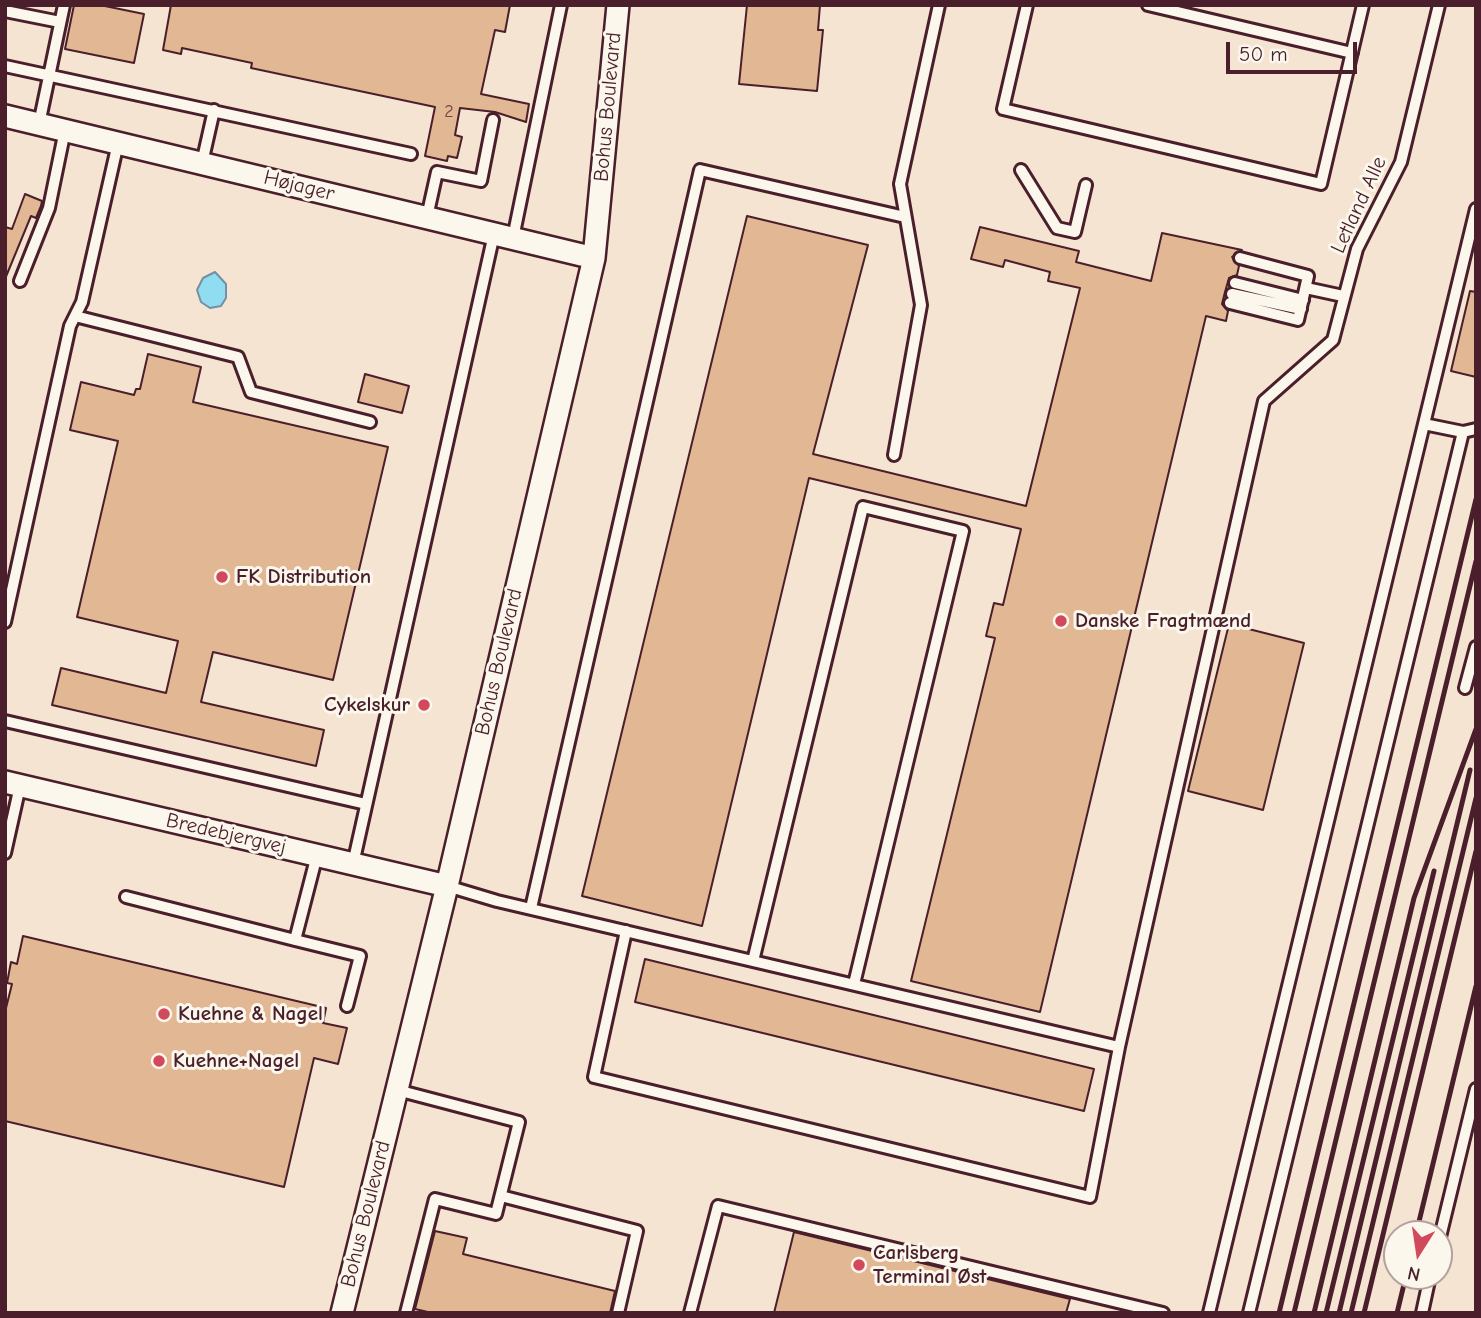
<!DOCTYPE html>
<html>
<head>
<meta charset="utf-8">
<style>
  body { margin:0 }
  #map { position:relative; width:1481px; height:1318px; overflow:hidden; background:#fbf7ec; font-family:"Comic Neue",sans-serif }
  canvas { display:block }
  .frame { position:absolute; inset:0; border:7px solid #4a1f2b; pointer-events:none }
  .north { position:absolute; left:1383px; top:1220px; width:70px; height:70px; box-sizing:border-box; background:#fbf7ec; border:2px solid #b4a19f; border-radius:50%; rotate:192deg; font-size:19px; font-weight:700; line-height:28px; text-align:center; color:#4a1f2b }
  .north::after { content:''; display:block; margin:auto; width:24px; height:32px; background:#d1495b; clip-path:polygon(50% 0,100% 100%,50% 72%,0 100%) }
  .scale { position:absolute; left:1226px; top:42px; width:131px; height:32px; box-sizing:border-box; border:4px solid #4a1f2b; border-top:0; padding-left:9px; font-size:21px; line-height:24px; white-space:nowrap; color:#4a1f2b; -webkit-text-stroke:5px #fbf7ec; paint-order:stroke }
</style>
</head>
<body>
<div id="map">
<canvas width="1481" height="1318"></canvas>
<div class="frame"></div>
<div class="north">N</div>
<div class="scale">50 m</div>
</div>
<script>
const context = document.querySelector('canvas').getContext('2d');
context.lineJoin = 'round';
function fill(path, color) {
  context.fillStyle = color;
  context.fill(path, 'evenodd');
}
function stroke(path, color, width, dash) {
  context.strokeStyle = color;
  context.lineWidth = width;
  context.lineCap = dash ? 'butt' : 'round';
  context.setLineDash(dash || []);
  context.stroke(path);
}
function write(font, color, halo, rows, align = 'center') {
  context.font = font + ' "Comic Neue",sans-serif';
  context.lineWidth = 6;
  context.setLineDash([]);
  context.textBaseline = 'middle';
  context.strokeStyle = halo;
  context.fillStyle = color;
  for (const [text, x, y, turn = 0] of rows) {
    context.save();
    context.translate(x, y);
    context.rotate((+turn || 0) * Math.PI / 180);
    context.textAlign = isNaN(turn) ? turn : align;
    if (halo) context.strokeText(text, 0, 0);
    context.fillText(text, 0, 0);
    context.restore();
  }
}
fill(new Path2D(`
  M 5,5 L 1476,5 L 1476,1313 L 5,1313 ZM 1397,1234 L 1439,1234 L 1439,1276 L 1397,1276 Z`), '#f4e4d1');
const water = new Path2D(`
  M 215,272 L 226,284 L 226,298 L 221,306 L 210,308 L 201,302 L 197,290 L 203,278 Z`);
fill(water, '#90dcf1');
stroke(water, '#7490a2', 2);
const building = new Path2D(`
  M 74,5 L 100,5 L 144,14 L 134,63 L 65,49 Z
  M 171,5 L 510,5 L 505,32 L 495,30 L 481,94 L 529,104 L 526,122 L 495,112 L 460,108 L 455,135 L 462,137 L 457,158 L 448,156 L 447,161 L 425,156 L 435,107 L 251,68 L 252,63 L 182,48 L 181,54 L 163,50 Z
  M 747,5 L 820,5 L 818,30 L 823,30 L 817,91 L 739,84 Z
  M 25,194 L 42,201 L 41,206 L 36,218 L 31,216 L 5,279 L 5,227 L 12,229 Z
  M 747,216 L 868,245 L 813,454 L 1026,506 L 1080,288 L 1048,281 L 1050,272 L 1005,260 L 1003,267 L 971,259 L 980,227 L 1079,251 L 1076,262 L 1151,281 L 1162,233 L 1242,250 L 1232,257 L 1239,266 L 1237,275 L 1229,278 L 1225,292 L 1222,304 L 1228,311 L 1226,321 L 1206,316 L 1040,1012 L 911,981 L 995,638 L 986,636 L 994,603 L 1003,605 L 1021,529 L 809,478 L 702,926 L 582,896 Z
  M 1470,291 L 1476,292 L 1476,377 L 1451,371 Z
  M 148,354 L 201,367 L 193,402 L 388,447 L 333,680 L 213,652 L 201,702 L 324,730 L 316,766 L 52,705 L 61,668 L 166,693 L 178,641 L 77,617 L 118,441 L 70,430 L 81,382 L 134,395 L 136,389 L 140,389 Z
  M 365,374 L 409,386 L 402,413 L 358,402 Z
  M 1229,624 L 1304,643 L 1263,810 L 1188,791 Z
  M 23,936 L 326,1008 L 323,1023 L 347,1028 L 338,1064 L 314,1058 L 284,1187 L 5,1121 L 5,1012 L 12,984 L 7,983 L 11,962 L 17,964 Z
  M 645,959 L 1094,1069 L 1084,1111 L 635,1002 Z
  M 435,1231 L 467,1238 L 463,1254 L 615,1291 L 610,1313 L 432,1313 L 415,1309 Z
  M 794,1232 L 1070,1299 L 1066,1313 L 774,1313 Z`);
fill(building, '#e2b793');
stroke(building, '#4a1f2b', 2);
const service = new Path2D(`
  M 1027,5 L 1003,109 L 1321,184 L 1363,5
  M 1148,5 L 1352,53
  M 5,11 L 60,22
  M 5,66 L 411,154
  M 39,124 L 64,5
  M 202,163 L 214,110
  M 1021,170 L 1057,228 L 1075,232 L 1086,185
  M 427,217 L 437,172 L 481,181 L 493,120
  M 513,238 L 561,5
  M 20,281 L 49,208 L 65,130
  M 1235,283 L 1303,300
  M 1306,288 L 1343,296
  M 1232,294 L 1301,309
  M 1230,303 L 1298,320 L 1308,276 L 1240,258
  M 75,316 L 238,357 L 251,392 L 370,422
  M 1424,424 L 1463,432 L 1476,429
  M 894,455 L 921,305 L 900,184 L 939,5
  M 5,622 L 70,326 L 82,302 L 118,143
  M 1465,688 L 1476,647
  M 5,721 L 366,804
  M 5,853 L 20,786
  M 353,864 L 494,234
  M 447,886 L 497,901 L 1119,1047 L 1264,401 L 1333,340 L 1357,249 L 1401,162 L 1439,5
  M 126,897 L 295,940 L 317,855
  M 531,908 L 700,170 L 905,217
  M 626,931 L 594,1077 L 1090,1197 L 1119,1047
  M 295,940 L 360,956 L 347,1006
  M 753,961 L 863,507 L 963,531 L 854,984
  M 397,1090 L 519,1122 L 496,1214 L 435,1199 L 406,1313
  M 501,1196 L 637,1231 L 618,1313
  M 1439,1241 L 1476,1089
  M 690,1313 L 718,1206 L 1163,1313
  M 1209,1313 L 1476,209
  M 1249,1313 L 1463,432
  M 1422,1313 L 1430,1276`);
const minor = new Path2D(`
  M 5,116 L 594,258
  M 5,782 L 447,886
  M 342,1313 L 447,886 L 594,258 L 618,5`);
stroke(service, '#4a1f2b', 16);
stroke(minor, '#4a1f2b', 26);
stroke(service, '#fbf7ec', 10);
stroke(minor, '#fbf7ec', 21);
stroke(new Path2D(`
  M 1416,1234 L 1476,986
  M 1279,1313 L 1476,499
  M 1294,1313 L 1476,561
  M 1314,1313 L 1414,898 L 1476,729
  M 1326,1313 L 1434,871
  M 1339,1313 L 1470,770
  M 1351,1313 L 1476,798
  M 1364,1313 L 1476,851
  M 1397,1313 L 1406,1276`), '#4a1f2b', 5);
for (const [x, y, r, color] of [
  [222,577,7,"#d1495b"],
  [1061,621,7,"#d1495b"],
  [424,705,7,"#d1495b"],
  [164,1014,7,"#d1495b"],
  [159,1061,7,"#d1495b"],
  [859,1265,7,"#d1495b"]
]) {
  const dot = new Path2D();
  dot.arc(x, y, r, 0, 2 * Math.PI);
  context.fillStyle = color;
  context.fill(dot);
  stroke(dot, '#fbf7ec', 2.5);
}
write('18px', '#704545', null, [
  ["2",449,112]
]);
write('21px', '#4a1f2b', '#fbf7ec', [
  ["Bohus Boulevard",608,107,-85],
  ["Højager",299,186,14],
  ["Letland Alle",1359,205,-65],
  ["Bohus Boulevard",499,662,-77],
  ["Bredebjergvej",226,834,13],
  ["Bohus Boulevard",366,1214,-76]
]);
write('bold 21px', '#4a1f2b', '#fbf7ec', [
  ["FK Distribution",236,577],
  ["Danske Fragtmænd",1075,621],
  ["Cykelskur",410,705,"right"],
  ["Kuehne & Nagel",178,1014],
  ["Kuehne+Nagel",173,1061],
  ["Carlsberg",873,1253],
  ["Terminal Øst",873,1277]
], 'left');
</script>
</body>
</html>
